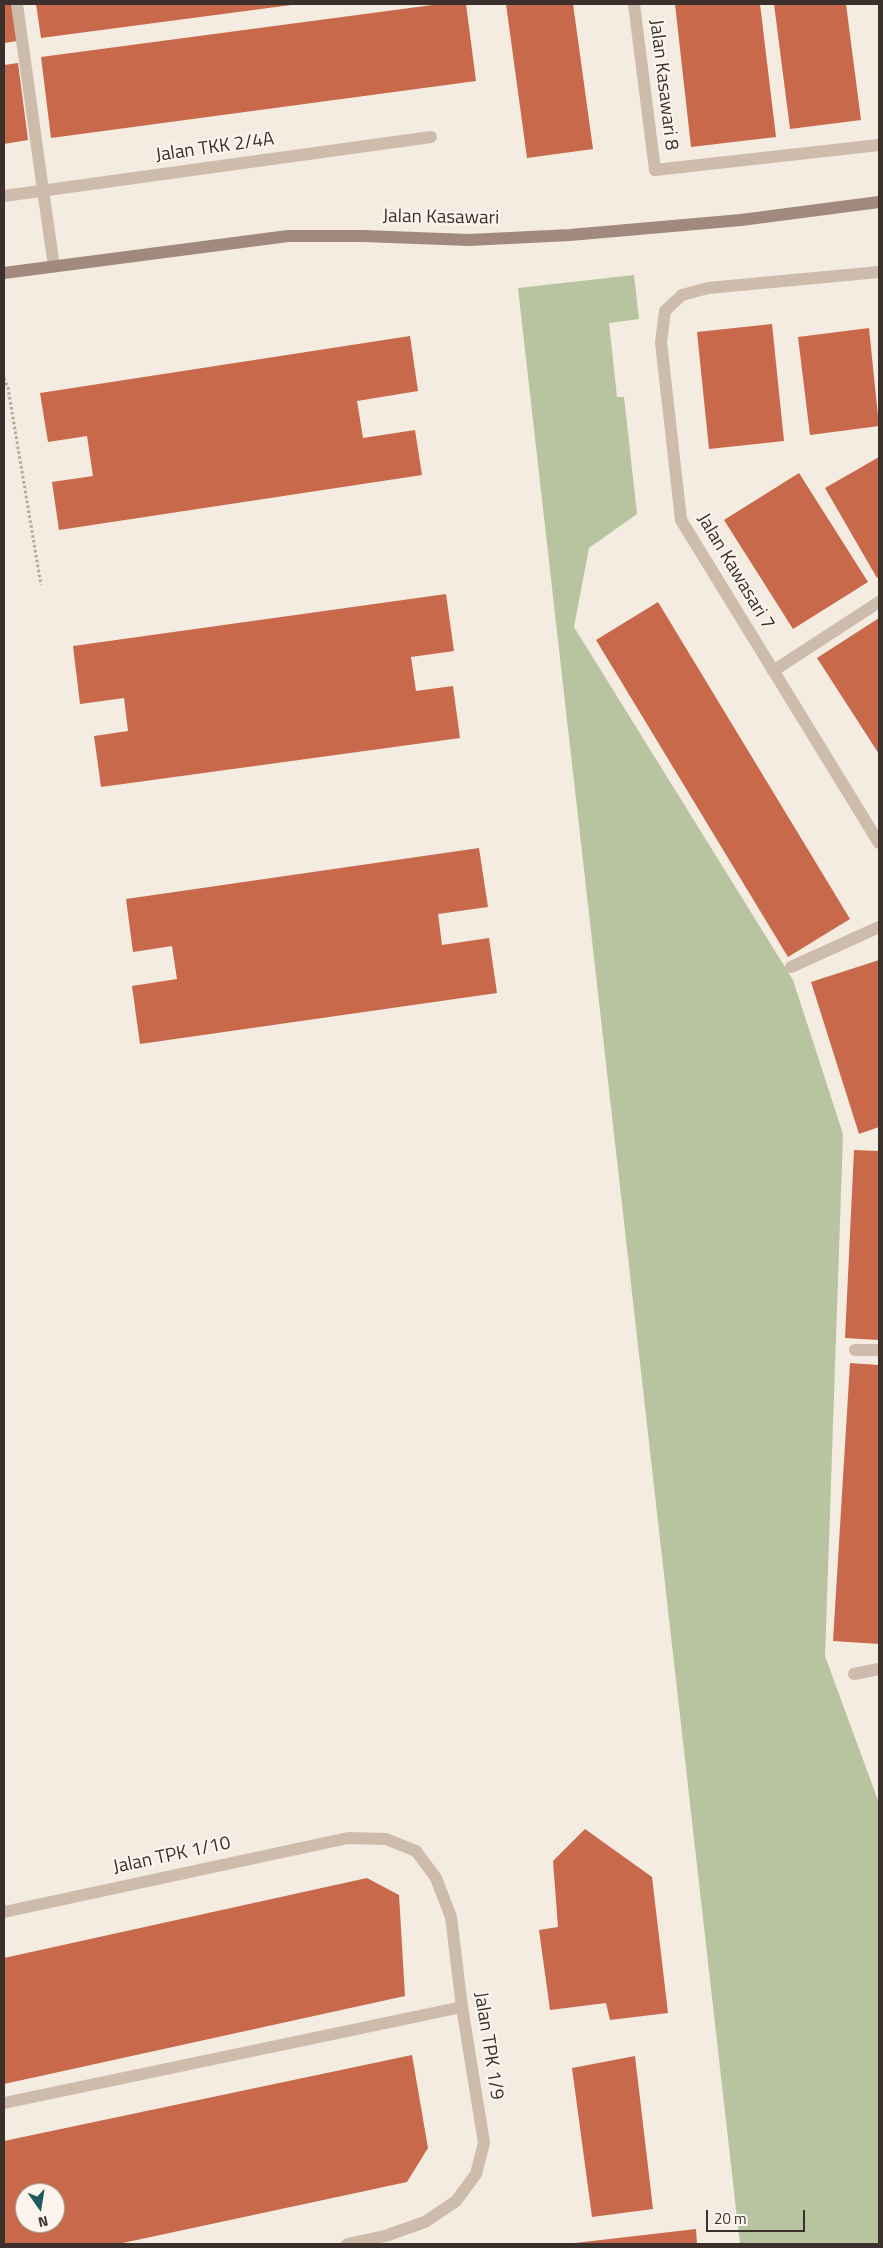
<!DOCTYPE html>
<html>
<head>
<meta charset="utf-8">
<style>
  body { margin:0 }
  #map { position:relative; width:883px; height:2248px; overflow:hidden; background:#f4ebe1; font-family:"Titillium Web",sans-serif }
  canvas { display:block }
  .frame { position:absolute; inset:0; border:5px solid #3b302b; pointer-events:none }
  .north { position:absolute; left:15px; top:2183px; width:50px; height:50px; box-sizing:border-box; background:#fbf5ee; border:1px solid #aea6a0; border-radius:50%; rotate:167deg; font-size:14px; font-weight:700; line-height:20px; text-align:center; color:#3b302b }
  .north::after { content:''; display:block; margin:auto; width:18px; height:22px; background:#1f5a5e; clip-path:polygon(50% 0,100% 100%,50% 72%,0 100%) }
  .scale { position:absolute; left:706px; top:2210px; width:99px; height:22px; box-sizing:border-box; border:2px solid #3b302b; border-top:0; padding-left:6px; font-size:15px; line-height:18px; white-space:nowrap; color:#3b302b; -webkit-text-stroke:4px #fbf5ee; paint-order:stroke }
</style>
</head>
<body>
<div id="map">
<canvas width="883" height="2248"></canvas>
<div class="frame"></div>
<div class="north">N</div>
<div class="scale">20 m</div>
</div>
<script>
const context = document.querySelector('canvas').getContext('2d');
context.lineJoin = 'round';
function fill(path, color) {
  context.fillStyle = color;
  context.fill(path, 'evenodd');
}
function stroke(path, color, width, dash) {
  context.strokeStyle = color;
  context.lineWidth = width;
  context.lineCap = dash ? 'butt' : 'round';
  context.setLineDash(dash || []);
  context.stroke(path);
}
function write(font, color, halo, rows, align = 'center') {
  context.font = font + ' "Titillium Web",sans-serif';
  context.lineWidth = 4.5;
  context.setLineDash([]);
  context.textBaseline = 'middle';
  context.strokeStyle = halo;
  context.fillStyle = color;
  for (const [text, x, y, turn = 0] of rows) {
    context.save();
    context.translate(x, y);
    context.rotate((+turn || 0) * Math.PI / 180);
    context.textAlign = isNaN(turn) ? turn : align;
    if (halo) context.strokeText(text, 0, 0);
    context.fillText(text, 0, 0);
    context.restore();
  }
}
fill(new Path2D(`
  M 634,275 L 639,319 L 609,323 L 617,397 L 624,397 L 637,514 L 589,548 L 574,627 L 793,980 L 843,1134 L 825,1656 L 879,1803 L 879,2244 L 740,2244 L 518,288 Z`), '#b8c4a0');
fill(new Path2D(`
  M 4,4 L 12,4 L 17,41 L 4,43 Z
  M 36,4 L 290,4 L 291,5 L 41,38 Z
  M 440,4 L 466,4 L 476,81 L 51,138 L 41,57 Z
  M 506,4 L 573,4 L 593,149 L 527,158 Z
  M 675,4 L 760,4 L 776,137 L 691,147 Z
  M 774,4 L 846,4 L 861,120 L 790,129 Z
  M 18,63 L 28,140 L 4,144 L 4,65 Z
  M 772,324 L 784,441 L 709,449 L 697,332 Z
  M 869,328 L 879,426 L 810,435 L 798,337 Z
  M 410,336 L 418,391 L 357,401 L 363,438 L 415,430 L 422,475 L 59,530 L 52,482 L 93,476 L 87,436 L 48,442 L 40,393 Z
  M 879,457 L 879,577 L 877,578 L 825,488 Z
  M 799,473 L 868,582 L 793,629 L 724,520 Z
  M 446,594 L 454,651 L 411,657 L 416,691 L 453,686 L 460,738 L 101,787 L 94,736 L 128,731 L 124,698 L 80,704 L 73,646 Z
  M 658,602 L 850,919 L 788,957 L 596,640 Z
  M 879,618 L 879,754 L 817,658 Z
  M 479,848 L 488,907 L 438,914 L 442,945 L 489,938 L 497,993 L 140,1044 L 132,986 L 177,979 L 172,946 L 133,952 L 126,899 Z
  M 879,960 L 879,1127 L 859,1134 L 811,982 Z
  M 854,1150 L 879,1151 L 879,1340 L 845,1338 Z
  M 850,1363 L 879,1365 L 879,1644 L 833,1641 Z
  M 585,1829 L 652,1877 L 668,2013 L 610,2020 L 606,2003 L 550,2010 L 539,1930 L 558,1927 L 553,1861 Z
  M 367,1878 L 399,1895 L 405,1996 L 4,2084 L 4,1958 Z
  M 412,2055 L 428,2148 L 407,2182 L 118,2244 L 4,2244 L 4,2141 ZM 25,2193 L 55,2193 L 55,2223 L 25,2223 Z
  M 635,2056 L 653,2209 L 592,2217 L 572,2068 Z
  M 696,2229 L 697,2244 L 575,2244 L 575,2243 Z`), '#c8694b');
stroke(new Path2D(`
  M 4,378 L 8,388 L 41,585`), '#b9a596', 3, [2.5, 2.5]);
stroke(new Path2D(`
  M 17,4 L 43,190
  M 655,170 L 879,145
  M 682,295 L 708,288 L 879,272
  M 773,671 L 879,602
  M 791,967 L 879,927
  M 855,1350 L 879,1350
  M 854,1674 L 879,1669
  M 4,2103 L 462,2007`), '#cdbbac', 12);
stroke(new Path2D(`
  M 634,4 L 655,170
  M 43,190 L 54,266
  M 4,196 L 431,137
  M 682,295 L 665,311 L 661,342 L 681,520 L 879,843
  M 4,1912 L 348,1838 L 386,1839 L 416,1851 L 436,1878 L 451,1917 L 462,2007 L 484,2143 L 476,2174 L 456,2201 L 425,2222 L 385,2236 L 347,2244`), '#cdbbac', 12);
stroke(new Path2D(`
  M 4,273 L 288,236 L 363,236 L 469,240 L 570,235 L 741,220 L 879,202`), '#a18a7d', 12);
write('19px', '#3b302b', '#fbf5ee', [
  ["Jalan Kasawari 8",663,85,83],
  ["Jalan TKK 2/4A",215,148,-8],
  ["Jalan Kasawari",441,218,1],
  ["Jalan Kawasari 7",735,572,59],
  ["Jalan TPK 1/10",172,1856,-12],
  ["Jalan TPK 1/9",488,2046,81]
]);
</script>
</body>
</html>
